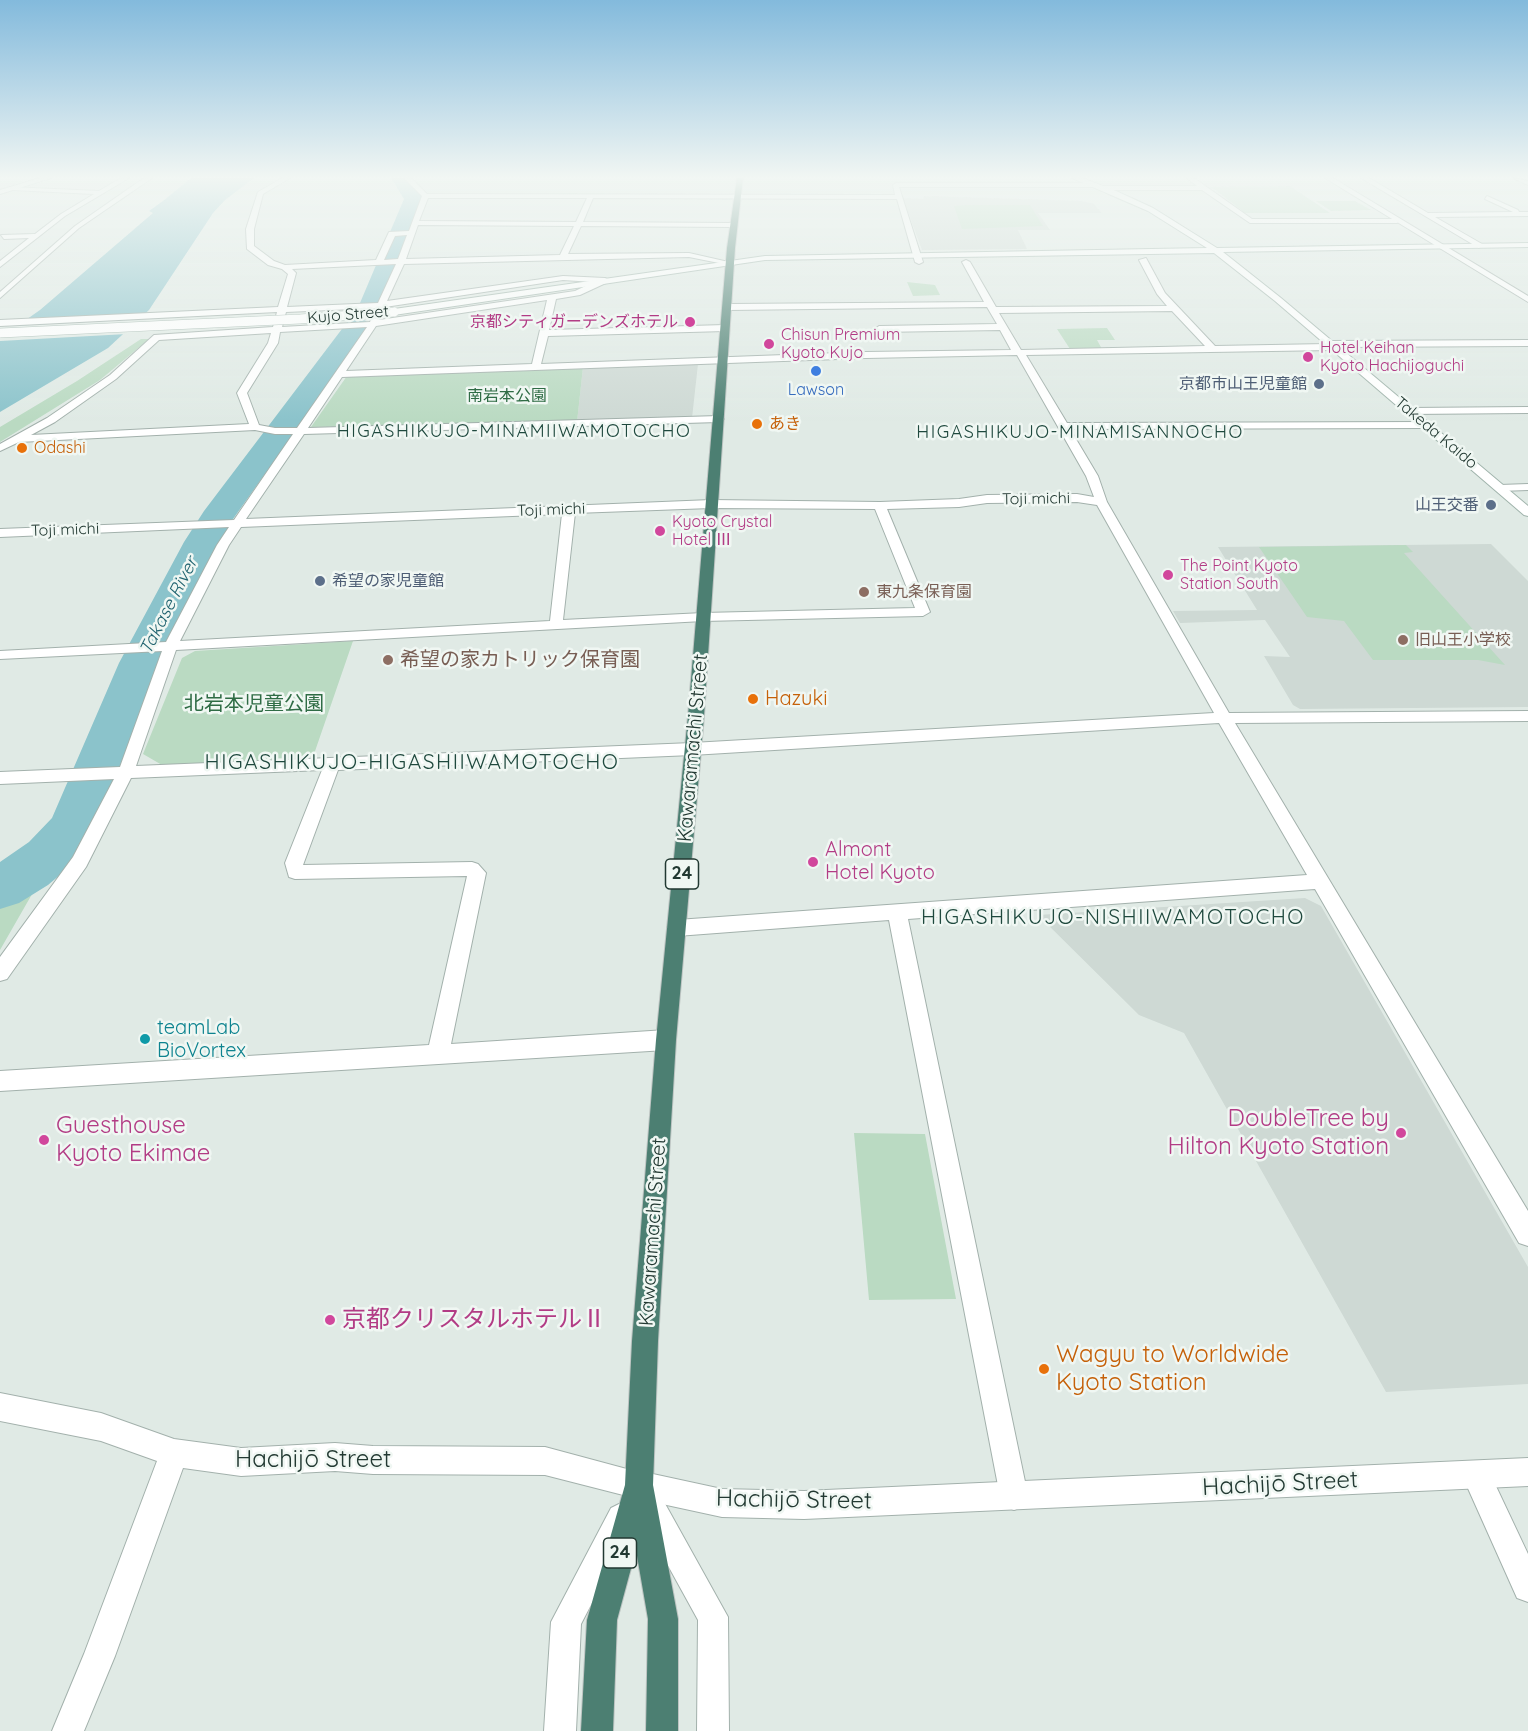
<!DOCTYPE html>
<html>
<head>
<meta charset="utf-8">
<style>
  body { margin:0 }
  canvas { display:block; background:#e0eae5 }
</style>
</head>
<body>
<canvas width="1528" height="1731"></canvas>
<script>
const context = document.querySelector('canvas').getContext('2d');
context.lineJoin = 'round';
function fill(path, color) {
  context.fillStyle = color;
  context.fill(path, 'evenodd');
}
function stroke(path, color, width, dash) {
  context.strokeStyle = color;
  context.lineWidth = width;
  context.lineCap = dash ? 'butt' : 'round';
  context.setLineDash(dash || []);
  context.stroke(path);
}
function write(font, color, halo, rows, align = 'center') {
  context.font = font + ' Quicksand,"Noto Sans JP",sans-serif';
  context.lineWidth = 5;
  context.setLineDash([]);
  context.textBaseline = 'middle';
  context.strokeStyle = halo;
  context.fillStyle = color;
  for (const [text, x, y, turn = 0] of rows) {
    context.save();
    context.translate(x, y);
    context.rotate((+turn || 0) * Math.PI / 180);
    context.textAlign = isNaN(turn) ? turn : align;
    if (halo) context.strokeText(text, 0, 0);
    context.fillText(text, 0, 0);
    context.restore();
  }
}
fill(new Path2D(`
  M 924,196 L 1082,201 L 1094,204 L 1102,213 L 1038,213 L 1050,230 L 1018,230 L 1027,249 L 922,250 L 903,198 L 923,199 Z
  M 698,364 L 692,418 L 577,422 L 583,367 Z
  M 1491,544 L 1528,581 L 1528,707 L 1300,709 L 1293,705 L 1264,656 L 1290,657 L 1265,620 L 1180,623 L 1173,611 L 1257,610 L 1218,547 Z
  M 1305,898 L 1321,906 L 1528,1267 L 1528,1384 L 1386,1392 L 1184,1033 L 1139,1015 L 1038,915 Z`), '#ced9d4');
fill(new Path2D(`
  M 1290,186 L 1330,213 L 1245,213 L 1214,189 L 1208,187 Z
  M 1316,201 L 1355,201 L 1371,210 L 1331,211 Z
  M 966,205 L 1030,205 L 1043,226 L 962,229 L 954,206 Z
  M 907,282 L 935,285 L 940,295 L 913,296 Z
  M 1107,328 L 1115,340 L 1097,340 L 1102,349 L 1070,349 L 1057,329 Z
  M 141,339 L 149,339 L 100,380 L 0,442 L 0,427 L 77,381 Z
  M 583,367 L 577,422 L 311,427 L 347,376 Z
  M 1406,545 L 1413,552 L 1404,553 L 1505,665 L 1478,660 L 1373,660 L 1344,621 L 1307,617 L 1259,547 Z
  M 353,641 L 313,757 L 162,765 L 143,754 L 182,658 L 195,651 Z
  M 47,868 L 0,950 L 0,899 Z
  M 854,1133 L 925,1134 L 956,1299 L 869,1300 Z`), '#badac2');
fill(new Path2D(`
  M 191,178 L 254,178 L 225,200 L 213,213 L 149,310 L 108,348 L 0,412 L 0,338 L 40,310 L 153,213 L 149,211 L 163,201 Z`), '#8bc3cb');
fill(new Path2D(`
  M 143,319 L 127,334 L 0,341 L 0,334 L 11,326 Z`), '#e0eae5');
fill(new Path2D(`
  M 391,178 L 409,178 L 424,199 L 384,303 L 381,308 L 372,310 L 363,308 L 360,303 L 404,199 Z
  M 357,318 L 366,321 L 370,326 L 233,519 L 220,542 L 161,663 L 140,713 L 109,805 L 88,846 L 74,863 L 48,885 L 19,903 L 0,909 L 0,862 L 29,842 L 52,818 L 119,663 L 184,542 L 204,511 L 348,321 Z`), '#8bc3cb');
const minor = new Path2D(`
  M 121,178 L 129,178 L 65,216 L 0,267 L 0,261 L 29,238 L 4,239 L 1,235 L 35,234 L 61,214 L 94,194 L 12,190 L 10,187 L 99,191 Z
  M 282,178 L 290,178 L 263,194 L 254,229 L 254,246 L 274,261 L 285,265 L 376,260 L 389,232 L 409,231 L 422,196 L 404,178 L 411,178 L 427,194 L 895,195 L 893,185 L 896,183 L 1096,183 L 1099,185 L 1096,187 L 899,187 L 923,262 L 919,264 L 915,262 L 897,199 L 593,198 L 583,222 L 733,223 L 737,225 L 733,227 L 581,226 L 568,254 L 689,253 L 733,263 L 729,265 L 689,257 L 404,264 L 387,301 L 563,276 L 605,278 L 609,280 L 608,282 L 580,295 L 556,299 L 549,330 L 725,325 L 729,328 L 725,331 L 548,336 L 541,364 L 866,352 L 1011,350 L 1000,330 L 879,332 L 875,329 L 879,326 L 997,324 L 987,307 L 728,310 L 724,307 L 728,304 L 984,302 L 962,262 L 966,260 L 970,262 L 996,307 L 1167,306 L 1157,294 L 1139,260 L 1146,258 L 1165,293 L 1215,346 L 1327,344 L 1331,341 L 1528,340 L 1528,346 L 1337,347 L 1333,350 L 1026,355 L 1067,423 L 1426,422 L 1431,425 L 1426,428 L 1070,429 L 1098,476 L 1107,502 L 1229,713 L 1528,711 L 1528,721 L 1235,723 L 1528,1211 L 1528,1246 L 1519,1243 L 1315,889 L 908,919 L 1028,1496 L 1024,1506 L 1014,1510 L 1004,1506 L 1000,1496 L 889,920 L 677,936 L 670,934 L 667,928 L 670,922 L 677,920 L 1307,875 L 1219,723 L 692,755 L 338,770 L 303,865 L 472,862 L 478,864 L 486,873 L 451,1044 L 666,1030 L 673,1033 L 676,1040 L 673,1047 L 666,1050 L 0,1091 L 0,1071 L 429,1045 L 467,876 L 295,879 L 289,877 L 285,863 L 322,770 L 131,778 L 86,867 L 7,979 L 0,981 L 0,957 L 73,857 L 114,779 L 0,784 L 0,772 L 120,767 L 162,651 L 0,659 L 0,651 L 166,642 L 217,545 L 229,527 L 0,537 L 0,529 L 234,520 L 293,434 L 275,434 L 255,430 L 19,442 L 0,451 L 0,444 L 47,418 L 110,375 L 154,335 L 273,327 L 277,312 L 0,326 L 0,320 L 278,307 L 288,274 L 282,269 L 268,265 L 247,249 L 246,229 L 258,192 ZM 428,198 L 587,198 L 576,222 L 419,221 ZM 418,225 L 574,226 L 560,255 L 406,259 ZM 407,235 L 398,259 L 384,260 L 395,236 ZM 396,264 L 378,303 L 287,307 L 296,273 L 292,269 ZM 563,280 L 594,282 L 575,291 L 379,320 L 385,307 ZM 547,300 L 532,364 L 346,371 L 376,326 ZM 376,308 L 370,322 L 282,327 L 286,312 ZM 1172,311 L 1205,346 L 1021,350 L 999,313 ZM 367,327 L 297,428 L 275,428 L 259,425 L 247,393 L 278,343 L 280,332 ZM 271,333 L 268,343 L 237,393 L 249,424 L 31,435 L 55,422 L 116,379 L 159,340 ZM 1017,355 L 1086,476 L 1094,497 L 1077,494 L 987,495 L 959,499 L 880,502 L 711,500 L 246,519 L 304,434 L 719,422 L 724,419 L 719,416 L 308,428 L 342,377 L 866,358 ZM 1077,502 L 1097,505 L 1214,713 L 692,743 L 136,766 L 176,650 L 703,621 L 923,616 L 930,612 L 887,509 L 959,507 L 987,503 ZM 711,508 L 875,509 L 915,608 L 703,613 L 563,620 L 575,513 ZM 562,514 L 550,621 L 180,641 L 229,545 L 241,527 Z
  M 1187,178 L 1194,178 L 1252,219 L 1397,219 L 1400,221 L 1397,223 L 1250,223 L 1202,190 L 1104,190 L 1101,188 L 1104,186 L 1197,186 Z
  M 1361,178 L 1369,178 L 1428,213 L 1513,212 L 1485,199 L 1487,196 L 1518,210 L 1519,212 L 1528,212 L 1528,216 L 1435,217 L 1482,244 L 1479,248 Z
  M 1514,178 L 1528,181 L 1528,185 L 1515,179 Z
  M 1528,407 L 1528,413 L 1409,414 L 1404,411 L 1409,408 Z
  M 1528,484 L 1528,490 L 1500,491 L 1494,488 L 1500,485 Z
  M 0,1393 L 101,1413 L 174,1439 L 241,1448 L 335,1443 L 373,1446 L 545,1447 L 649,1475 L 653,1485 L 652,1488 L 658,1491 L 728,1617 L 729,1731 L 697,1731 L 698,1620 L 638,1511 L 635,1498 L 545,1475 L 373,1474 L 335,1471 L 241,1476 L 183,1468 L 115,1656 L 84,1731 L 52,1731 L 84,1654 L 157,1461 L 101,1441 L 0,1421 Z
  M 1476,1461 L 1486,1465 L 1528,1554 L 1528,1602 L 1517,1598 L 1462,1475 L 1466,1465 Z
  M 621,1503 L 631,1508 L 636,1518 L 581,1624 L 576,1731 L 544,1731 L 551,1622 L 611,1508 Z`);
const tertiary = new Path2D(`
  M 40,178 L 51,178 L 0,194 L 0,190 Z
  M 144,178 L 152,178 L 79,228 L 0,298 L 0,292 L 75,226 Z
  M 1325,178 L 1333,178 L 1528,296 L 1528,302 Z
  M 1528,1458 L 1528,1486 L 804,1519 L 722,1517 L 639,1499 L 629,1495 L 625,1485 L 629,1475 L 639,1471 L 722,1489 L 804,1491 Z`);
const secondary = new Path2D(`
  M 1072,178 L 1082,178 L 1116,191 L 1153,208 L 1217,248 L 1528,243 L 1528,247 L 1223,252 L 1281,298 L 1528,506 L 1528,516 L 1524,515 L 1275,301 L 1214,253 L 765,260 L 394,315 L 390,312 L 394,309 L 765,256 L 1207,248 L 1148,211 Z`);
const trunk = new Path2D(`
  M 737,178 L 743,178 L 735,248 L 704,716 L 676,1040 L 658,1341 L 653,1485 L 678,1619 L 678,1731 L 646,1731 L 648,1619 L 636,1550 L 617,1620 L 613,1731 L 581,1731 L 587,1620 L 625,1485 L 632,1341 L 656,1040 L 688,716 L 727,248 Z`);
stroke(minor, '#a3b1ac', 2);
stroke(tertiary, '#a3b1ac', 2);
stroke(secondary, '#a0b4ac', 2);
stroke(trunk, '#bdc4c2', 2);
fill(minor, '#fff');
fill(tertiary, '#fff');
fill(secondary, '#fff');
fill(trunk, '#4c7f72');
const secondaryBridge = new Path2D(`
  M 0,333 L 300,319 L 394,312`);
stroke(secondaryBridge, '#a0b4ac', 10, []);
stroke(secondaryBridge, '#fff', 9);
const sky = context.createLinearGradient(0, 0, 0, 421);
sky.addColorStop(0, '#83badc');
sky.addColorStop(0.42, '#f1f6f3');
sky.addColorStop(1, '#f1f6f300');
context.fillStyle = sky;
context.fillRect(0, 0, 1528, 421);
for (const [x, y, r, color] of [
  [690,322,6,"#d1479c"],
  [769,344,6,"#d1479c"],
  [1308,357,6,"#d1479c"],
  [816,371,6,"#3f7fe0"],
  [1319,384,6,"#5c6f8a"],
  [757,424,6,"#e8710a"],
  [22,448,6,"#e8710a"],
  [1491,505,6,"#5c6f8a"],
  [660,531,6,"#d1479c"],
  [1168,575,6,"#d1479c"],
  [320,581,6,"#5c6f8a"],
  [864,592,6,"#8d6e63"],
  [1403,640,6,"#8d6e63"],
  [388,660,6,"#8d6e63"],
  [753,699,6,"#e8710a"],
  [813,862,6,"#d1479c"],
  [145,1039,6,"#0f9aa8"],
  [1401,1133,6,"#d1479c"],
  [44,1140,6,"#d1479c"],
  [330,1320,6,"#d1479c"],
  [1044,1369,6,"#e8710a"]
]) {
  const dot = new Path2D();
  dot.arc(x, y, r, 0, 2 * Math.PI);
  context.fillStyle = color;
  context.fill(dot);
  stroke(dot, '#f0f7f3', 2);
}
write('16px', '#223932', '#f0f7f3', [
  ["Kujo Street",348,315,-5],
  ["Takeda Kaido",1436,433,40],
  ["Toji michi",1036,499,-1],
  ["Toji michi",551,510,-2],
  ["Toji michi",65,530,-2]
]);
write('16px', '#b23c85', '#f0f7f3', [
  ["京都シティガーデンズホテル",678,322,"right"],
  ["Chisun Premium",781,335],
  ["Kyoto Kujo",781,353],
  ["Hotel Keihan",1320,348],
  ["Kyoto Hachijoguchi",1320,366],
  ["Kyoto Crystal",672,522],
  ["Hotel Ⅲ",672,540],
  ["The Point Kyoto",1180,566],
  ["Station South",1180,584]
], 'left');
write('16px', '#4e5e75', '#f0f7f3', [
  ["京都市山王児童館",1307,384],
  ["山王交番",1479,505],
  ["希望の家児童館",332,581,"left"]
], 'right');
write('16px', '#366cbe', '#f0f7f3', [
  ["Lawson",816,390]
]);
write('16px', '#2f6c45', '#f0f7f3', [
  ["南岩本公園",507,396]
]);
write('16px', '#c56008', '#f0f7f3', [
  ["あき",769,424],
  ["Odashi",34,448]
], 'left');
write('16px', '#785e54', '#f0f7f3', [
  ["東九条保育園",876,592],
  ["旧山王小学校",1415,640]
], 'left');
context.letterSpacing = '1.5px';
write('18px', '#1f493e', '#f0f7f3', [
  ["HIGASHIKUJO-MINAMIIWAMOTOCHO",514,432],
  ["HIGASHIKUJO-MINAMISANNOCHO",1080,433]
]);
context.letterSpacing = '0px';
write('italic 18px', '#216470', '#f0f7f3', [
  ["Takase River",169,606,-63]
]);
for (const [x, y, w] of [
  [682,874,33],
  [620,1553,33]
]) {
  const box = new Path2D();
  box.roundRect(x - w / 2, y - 15, w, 30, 4.5);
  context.fillStyle = '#f0f7f3';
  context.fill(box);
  stroke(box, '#223932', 1.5);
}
write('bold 18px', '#223932', null, [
  ["24",682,874],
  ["24",620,1553]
]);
write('20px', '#785e54', '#f0f7f3', [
  ["希望の家カトリック保育園",400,660]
], 'left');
write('20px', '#c56008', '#f0f7f3', [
  ["Hazuki",765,699]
], 'left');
write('20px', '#2f6c45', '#f0f7f3', [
  ["北岩本児童公園",254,704]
]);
write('20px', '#223932', '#f0f7f3', [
  ["Kawaramachi Street",693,748,-85],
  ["Kawaramachi Street",653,1232,-86]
]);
write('20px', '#b23c85', '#f0f7f3', [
  ["Almont",825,850],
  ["Hotel Kyoto",825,873]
], 'left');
write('20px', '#0d838f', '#f0f7f3', [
  ["teamLab",157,1028],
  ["BioVortex",157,1051]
], 'left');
context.letterSpacing = '1.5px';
write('21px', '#1f493e', '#f0f7f3', [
  ["HIGASHIKUJO-HIGASHIIWAMOTOCHO",412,763],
  ["HIGASHIKUJO-NISHIIWAMOTOCHO",1113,918]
]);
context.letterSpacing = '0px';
write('24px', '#b23c85', '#f0f7f3', [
  ["DoubleTree by",1389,1119,"right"],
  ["Hilton Kyoto Station",1389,1147,"right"],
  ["Guesthouse",56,1126],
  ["Kyoto Ekimae",56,1154],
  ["京都クリスタルホテルⅡ",342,1320]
], 'left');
write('24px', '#c56008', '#f0f7f3', [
  ["Wagyu to Worldwide",1056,1355],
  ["Kyoto Station",1056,1383]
], 'left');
write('24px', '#223932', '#f0f7f3', [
  ["Hachijō Street",313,1460],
  ["Hachijō Street",1280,1484,-3],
  ["Hachijō Street",794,1500,1]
]);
</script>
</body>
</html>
